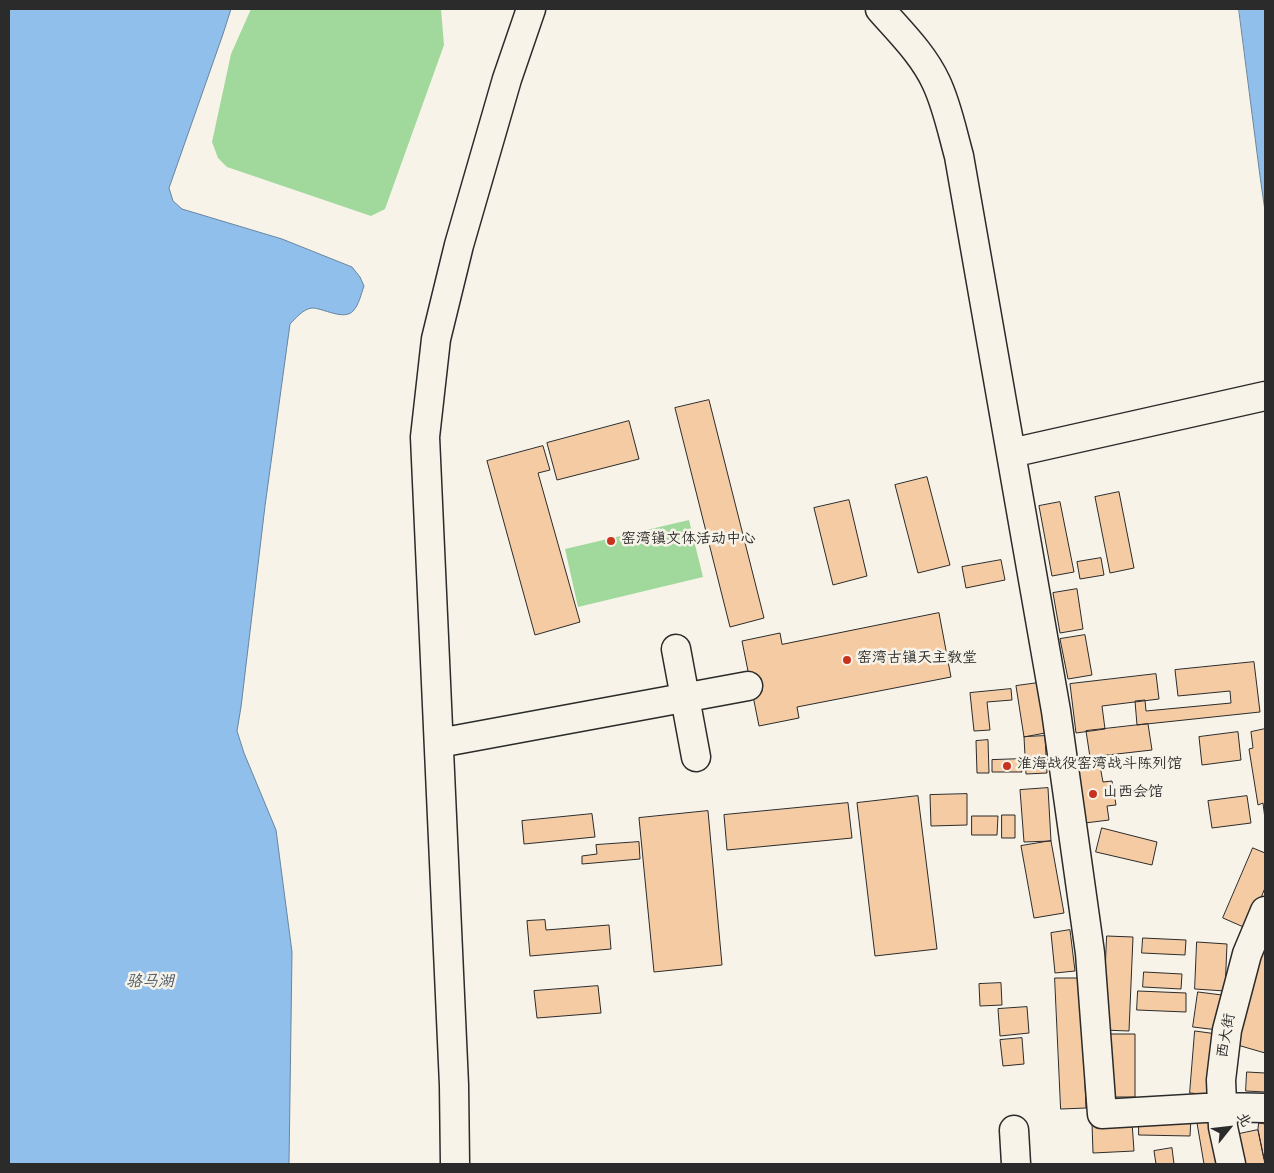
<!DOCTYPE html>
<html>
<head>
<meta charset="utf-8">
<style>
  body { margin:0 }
  #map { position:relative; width:1274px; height:1173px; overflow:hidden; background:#f7f3e8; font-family:"Gochi Hand","LXGW WenKai TC",sans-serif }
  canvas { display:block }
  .frame { position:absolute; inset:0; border:10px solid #2b2b2b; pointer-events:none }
  .north { position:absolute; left:1204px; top:1103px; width:50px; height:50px; -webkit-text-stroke:4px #f7f3e8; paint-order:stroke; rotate:61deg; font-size:14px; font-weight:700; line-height:20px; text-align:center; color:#2b2b2b }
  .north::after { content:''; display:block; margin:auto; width:18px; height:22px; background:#2b2b2b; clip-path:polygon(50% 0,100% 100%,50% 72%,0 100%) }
</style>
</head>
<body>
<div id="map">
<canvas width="1274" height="1173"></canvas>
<div class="frame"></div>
<div class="north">北</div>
</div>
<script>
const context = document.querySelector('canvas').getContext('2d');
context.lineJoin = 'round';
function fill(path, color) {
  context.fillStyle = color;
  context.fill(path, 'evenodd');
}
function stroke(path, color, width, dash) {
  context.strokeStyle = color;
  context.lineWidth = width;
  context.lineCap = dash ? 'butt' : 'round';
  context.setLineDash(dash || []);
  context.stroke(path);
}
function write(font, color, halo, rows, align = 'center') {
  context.font = font + ' "Gochi Hand","LXGW WenKai TC",sans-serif';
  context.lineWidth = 5;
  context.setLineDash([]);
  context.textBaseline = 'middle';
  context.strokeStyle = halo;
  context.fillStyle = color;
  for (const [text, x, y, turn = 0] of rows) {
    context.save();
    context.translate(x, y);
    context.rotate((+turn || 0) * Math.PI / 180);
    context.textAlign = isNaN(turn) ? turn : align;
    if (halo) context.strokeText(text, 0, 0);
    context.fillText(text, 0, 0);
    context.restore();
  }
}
fill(new Path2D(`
  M 251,9 L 441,9 L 444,45 L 385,209 L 371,216 L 227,167 L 218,158 L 212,142 L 231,54 Z
  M 689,520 L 703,577 L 578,607 L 565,549 Z`), '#a1d99d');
const water = new Path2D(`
  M 9,9 L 231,9 L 223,34 L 169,188 L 173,201 L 182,209 L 282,239 L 352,267 L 360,277 L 364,286 C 361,294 359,305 353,311 C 344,321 323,308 312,308 C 303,309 296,318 290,324 L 265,506 L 241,707 L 237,731 L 244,753 L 276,830 L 292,952 L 289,1164 L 9,1164 Z
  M 1239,9 L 1265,9 L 1265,211 L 1260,176 Z`);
fill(water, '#90bfeb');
stroke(water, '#68849e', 1);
const building = new Path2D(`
  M 709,400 L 764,618 L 730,627 L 675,408 Z
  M 629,421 L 639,459 L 557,480 L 547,443 Z
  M 543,446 L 550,470 L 538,473 L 580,622 L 535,635 L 487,461 Z
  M 927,477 L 950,565 L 918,573 L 895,485 Z
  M 1119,492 L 1134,568 L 1110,573 L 1095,497 Z
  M 849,500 L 867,576 L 833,585 L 814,508 Z
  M 1060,502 L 1074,572 L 1052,576 L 1039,506 Z
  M 1101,558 L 1104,575 L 1080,579 L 1077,562 Z
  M 1001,560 L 1005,580 L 966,588 L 962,567 Z
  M 1077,589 L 1083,629 L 1060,633 L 1053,593 Z
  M 939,613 L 951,677 L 797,707 L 799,718 L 759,726 L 742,641 L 780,633 L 782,644 Z
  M 1085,635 L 1092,675 L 1068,679 L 1060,639 Z
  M 1254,662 L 1260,712 L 1137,725 L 1135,701 L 1145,700 L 1146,711 L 1231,703 L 1230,691 L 1178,696 L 1175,670 Z
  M 1156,674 L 1159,699 L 1102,706 L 1105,729 L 1076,733 L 1070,684 Z
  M 1038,683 L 1045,733 L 1024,737 L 1016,686 Z
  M 1011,689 L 1012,700 L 987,702 L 990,730 L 974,731 L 970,693 Z
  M 1148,724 L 1152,750 L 1090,757 L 1086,731 Z
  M 1265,729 L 1265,819 L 1263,803 L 1258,805 L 1249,749 L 1253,748 L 1251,732 Z
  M 1238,732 L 1241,760 L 1202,765 L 1199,737 Z
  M 1045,736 L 1047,773 L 1026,774 L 1024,737 Z
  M 988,740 L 989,773 L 977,773 L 976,741 Z
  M 1022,759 L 1022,772 L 992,772 L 992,760 Z
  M 1100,766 L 1103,782 L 1112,781 L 1116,805 L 1107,806 L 1109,820 L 1085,823 L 1078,769 Z
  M 1048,788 L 1051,841 L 1024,842 L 1020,790 Z
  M 967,794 L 967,825 L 931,826 L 930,795 Z
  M 918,796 L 937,949 L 875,956 L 857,803 Z
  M 1247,796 L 1251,823 L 1212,828 L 1208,801 Z
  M 848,803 L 852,838 L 727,850 L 724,815 Z
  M 708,811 L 722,965 L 654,972 L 639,818 Z
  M 592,814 L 595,837 L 524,844 L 522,821 Z
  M 1002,815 L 1015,815 L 1015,838 L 1002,838 Z
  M 972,816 L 998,816 L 997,835 L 972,835 Z
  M 1102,828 L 1157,842 L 1152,865 L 1096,852 Z
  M 1051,841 L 1064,913 L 1034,918 L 1021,846 Z
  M 639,842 L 640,859 L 582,864 L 582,856 L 597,854 L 596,845 Z
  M 1253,848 L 1265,853 L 1265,888 L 1248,929 L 1223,918 Z
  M 545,920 L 546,930 L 609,925 L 611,949 L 530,956 L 527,921 Z
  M 1265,921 L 1265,1053 L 1234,1044 Z
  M 1070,930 L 1075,971 L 1055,973 L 1051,933 Z
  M 1107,936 L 1133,937 L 1129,1031 L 1103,1030 Z
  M 1143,938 L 1186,940 L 1185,955 L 1142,953 Z
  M 1197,942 L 1227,944 L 1225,991 L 1195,989 Z
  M 1144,972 L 1182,974 L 1181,989 L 1143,987 Z
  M 1055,978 L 1081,978 L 1086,1108 L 1061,1109 Z
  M 1001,983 L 1002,1005 L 980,1006 L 979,984 Z
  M 598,986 L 601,1013 L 537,1018 L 534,991 Z
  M 1138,991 L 1186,993 L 1186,1012 L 1137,1010 Z
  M 1198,992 L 1222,995 L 1218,1030 L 1193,1027 Z
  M 1027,1007 L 1029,1033 L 1000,1036 L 998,1009 Z
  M 1195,1031 L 1217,1034 L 1212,1095 L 1190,1093 Z
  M 1108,1034 L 1135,1034 L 1135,1097 L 1108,1097 Z
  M 1022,1038 L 1024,1064 L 1003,1066 L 1000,1040 Z
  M 1247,1072 L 1265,1073 L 1265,1092 L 1246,1091 Z
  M 1139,1118 L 1191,1118 L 1190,1136 L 1139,1135 Z
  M 1214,1120 L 1221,1164 L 1204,1164 L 1197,1123 Z
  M 1132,1122 L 1134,1151 L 1093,1153 L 1092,1123 Z
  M 1259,1123 L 1265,1124 L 1265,1159 L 1264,1159 L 1258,1130 Z
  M 1258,1130 L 1265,1164 L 1240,1164 L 1234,1135 Z
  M 1172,1148 L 1174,1164 L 1156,1164 L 1154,1151 Z`);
fill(building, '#f5cba4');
stroke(building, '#2b2b2b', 1);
const minor = new Path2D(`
  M 880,9 C 900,32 923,54 936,82 C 947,105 952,131 959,156 L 1056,711 L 1090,953 L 1102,1114 L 1222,1107 L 1265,1108
  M 1011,453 L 1265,396
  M 676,649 L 696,757
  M 439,743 L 748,686
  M 1014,1130 L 1016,1164
  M 455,1164 L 454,1085 L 425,437 L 436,339 L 459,245 L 507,79 L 531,9
  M 1231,1164 L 1223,1127 L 1221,1080 L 1227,1030 L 1247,954 L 1265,911`);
stroke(minor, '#2b2b2b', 31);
stroke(minor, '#f7f3e8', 28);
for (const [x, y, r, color] of [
  [611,541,5,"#c8321e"],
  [847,660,5,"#c8321e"],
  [1007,766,5,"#c8321e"],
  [1093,794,5,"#c8321e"]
]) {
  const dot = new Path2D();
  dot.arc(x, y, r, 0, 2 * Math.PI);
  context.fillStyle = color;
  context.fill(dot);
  stroke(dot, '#f7f3e8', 2);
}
write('15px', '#2b2b2b', '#f7f3e8', [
  ["窑湾镇文体活动中心",621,541],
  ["窑湾古镇天主教堂",857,660],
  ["淮海战役窑湾战斗陈列馆",1017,766],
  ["山西会馆",1103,794]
], 'left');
write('15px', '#2b2b2b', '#f7f3e8', [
  ["西大街",1228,1036,-80]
]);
write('italic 16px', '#495765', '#f7f3e8', [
  ["骆马湖",150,984]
]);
</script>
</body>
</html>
